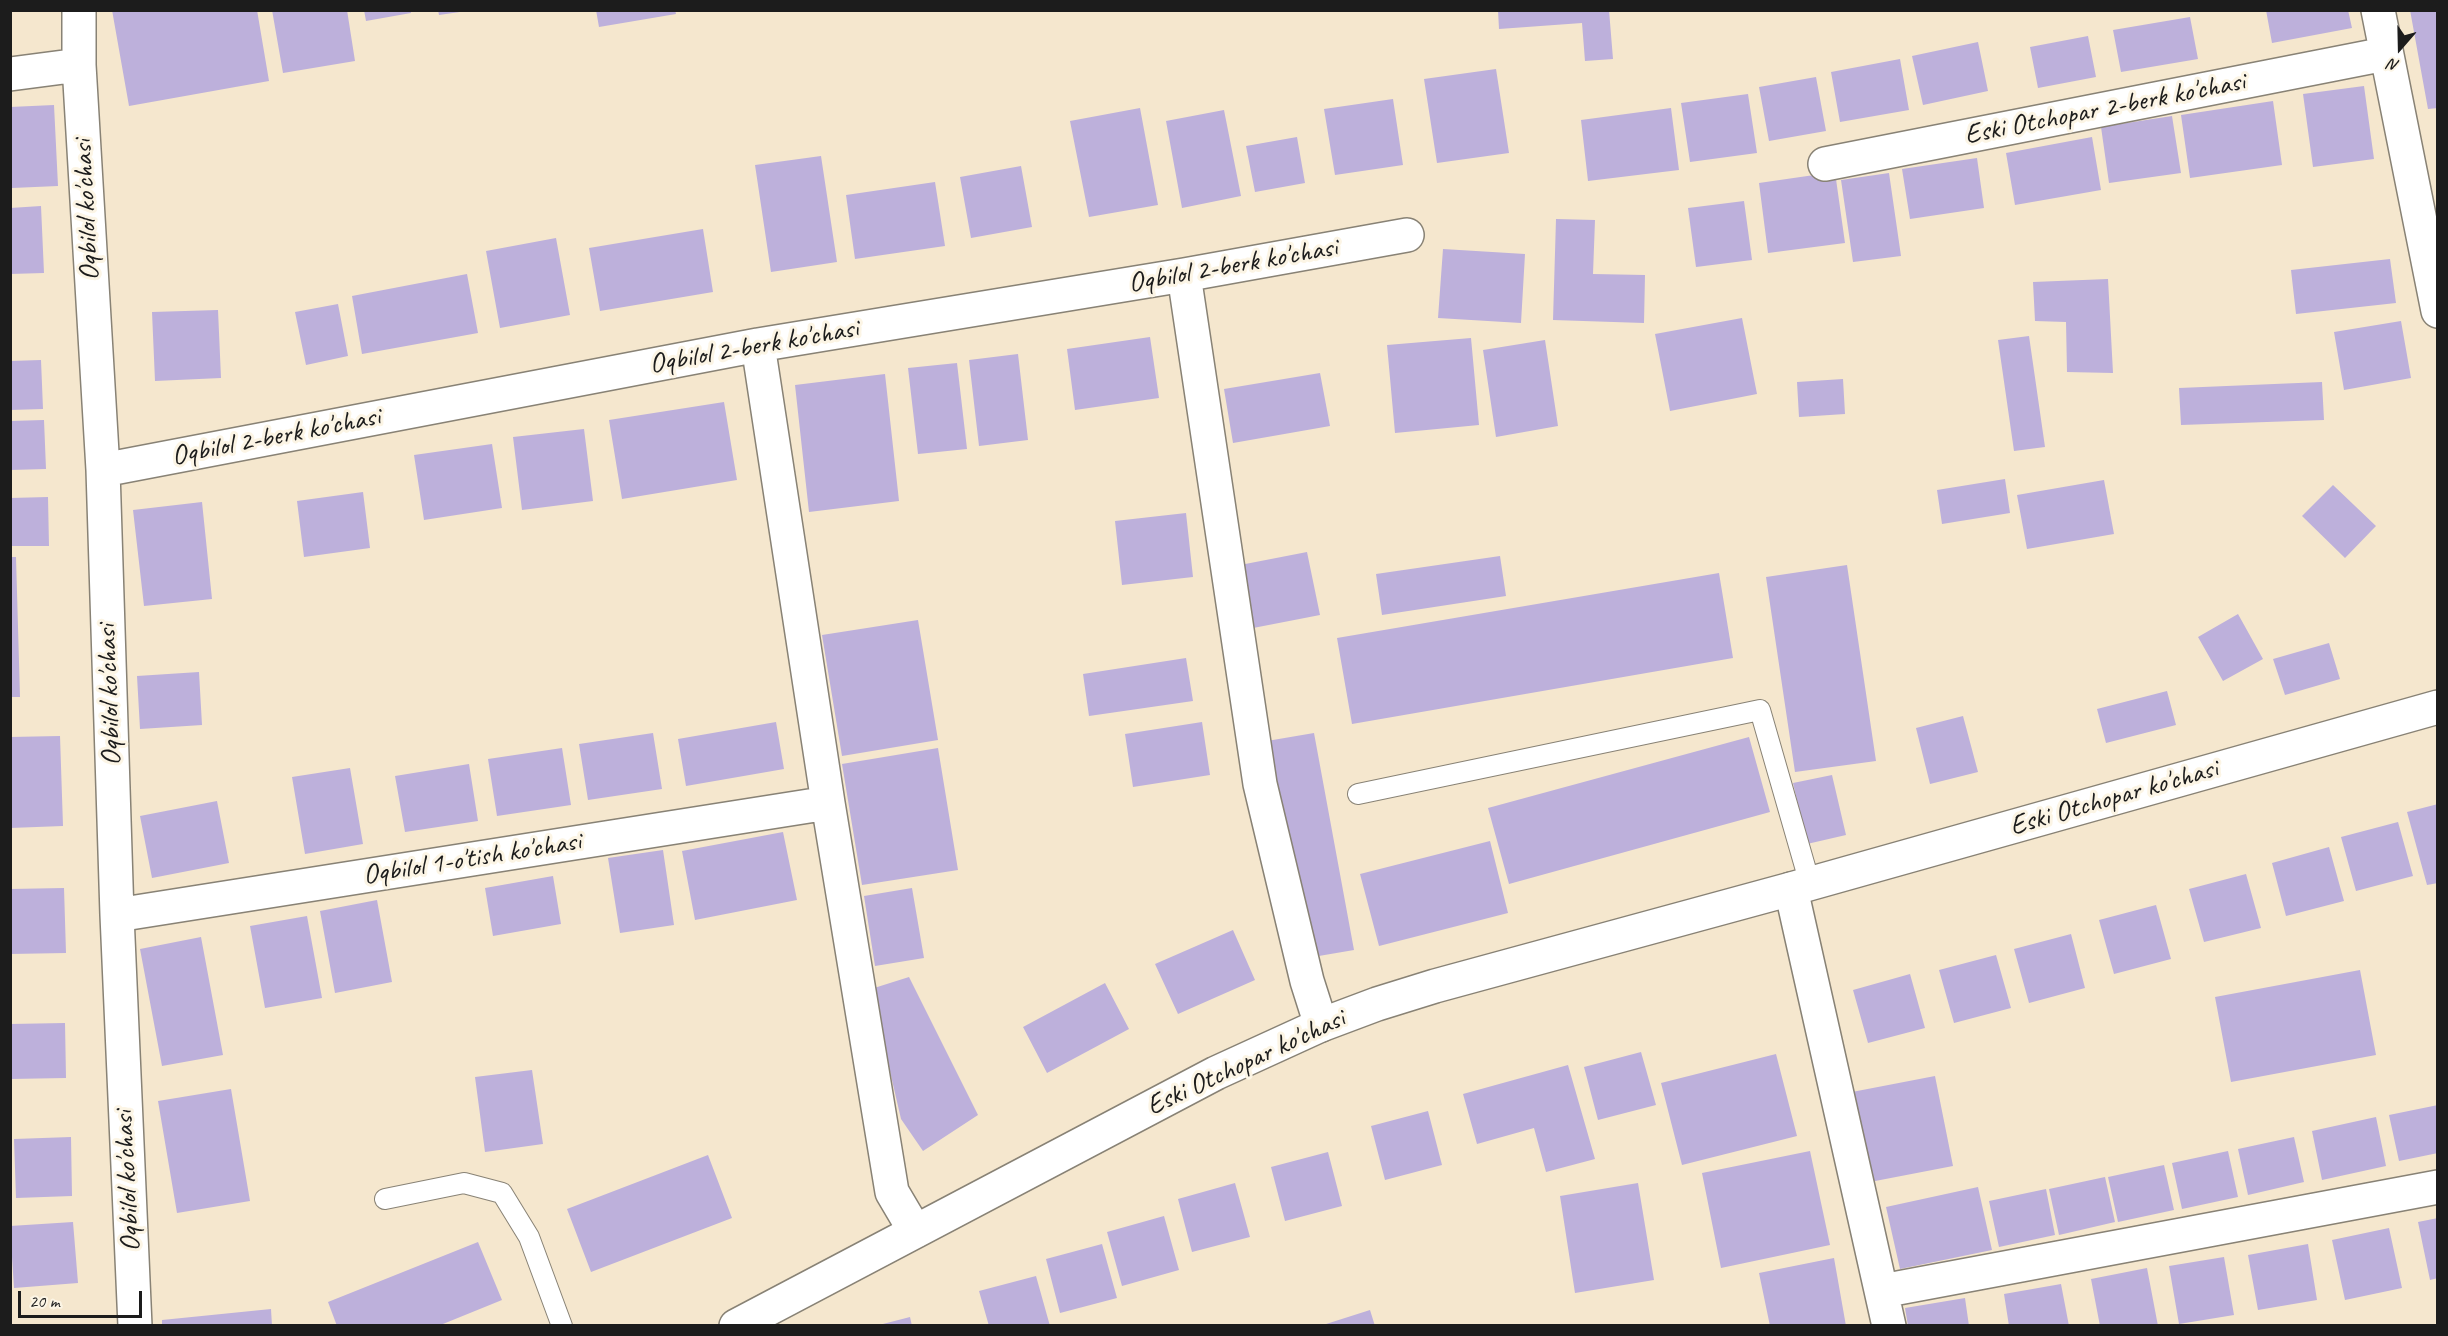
<!DOCTYPE html>
<html>
<head>
<meta charset="utf-8">
<style>
  body { margin:0 }
  #map { position:relative; width:2448px; height:1336px; overflow:hidden; background:#f5e7ce; font-family:Caveat,sans-serif }
  canvas { display:block }
  .frame { position:absolute; inset:0; border:12px solid #1c1c1c; pointer-events:none }
  .north { position:absolute; left:2370px; top:18px; width:60px; height:60px; -webkit-text-stroke:4px #fcf5e5; paint-order:stroke; rotate:200deg; font-size:16px; font-weight:700; line-height:24px; text-align:center; color:#1c1c1c }
  .north::after { content:''; display:block; margin:auto; width:21px; height:27px; background:#1c1c1c; clip-path:polygon(50% 0,100% 100%,50% 72%,0 100%) }
  .scale { position:absolute; left:18px; top:1291px; width:124px; height:27px; box-sizing:border-box; border:3px solid #1c1c1c; border-top:0; padding-left:8px; font-size:18px; line-height:21px; white-space:nowrap; color:#1c1c1c; -webkit-text-stroke:4px #fcf5e5; paint-order:stroke }
</style>
</head>
<body>
<div id="map">
<canvas width="2448" height="1336"></canvas>
<div class="frame"></div>
<div class="north">N</div>
<div class="scale">20 m</div>
</div>
<script>
const context = document.querySelector('canvas').getContext('2d');
context.lineJoin = 'round';
function fill(path, color) {
  context.fillStyle = color;
  context.fill(path, 'evenodd');
}
function stroke(path, color, width, dash) {
  context.strokeStyle = color;
  context.lineWidth = width;
  context.lineCap = dash ? 'butt' : 'round';
  context.setLineDash(dash || []);
  context.stroke(path);
}
function write(font, color, halo, rows, align = 'center') {
  context.font = font + ' Caveat,sans-serif';
  context.lineWidth = 6;
  context.setLineDash([]);
  context.textBaseline = 'middle';
  context.strokeStyle = halo;
  context.fillStyle = color;
  for (const [text, x, y, turn = 0] of rows) {
    context.save();
    context.translate(x, y);
    context.rotate((+turn || 0) * Math.PI / 180);
    context.textAlign = isNaN(turn) ? turn : align;
    if (halo) context.strokeText(text, 0, 0);
    context.fillText(text, 0, 0);
    context.restore();
  }
}
fill(new Path2D(`
  M 112,10 L 257,10 L 269,81 L 129,106 Z
  M 272,10 L 347,10 L 355,61 L 283,73 Z
  M 364,10 L 410,10 L 411,13 L 366,21 Z
  M 438,10 L 460,10 L 460,12 L 439,15 Z
  M 596,10 L 675,10 L 676,14 L 599,27 Z
  M 1498,10 L 1609,10 L 1613,59 L 1585,61 L 1582,23 L 1499,29 Z
  M 2266,10 L 2348,10 L 2352,28 L 2272,43 Z
  M 2410,10 L 2438,10 L 2438,108 L 2428,109 Z
  M 2190,17 L 2198,59 L 2121,72 L 2113,30 Z
  M 2088,36 L 2096,77 L 2038,88 L 2030,47 Z
  M 1978,42 L 1988,91 L 1923,105 L 1912,56 Z
  M 1900,59 L 1909,110 L 1840,122 L 1831,72 Z
  M 1496,69 L 1509,153 L 1437,163 L 1424,79 Z
  M 1816,77 L 1826,131 L 1769,141 L 1759,87 Z
  M 2364,86 L 2374,159 L 2313,167 L 2303,94 Z
  M 1748,94 L 1757,153 L 1690,162 L 1681,103 Z
  M 1393,99 L 1403,165 L 1335,175 L 1324,109 Z
  M 2273,101 L 2282,165 L 2190,178 L 2181,115 Z
  M 54,105 L 58,186 L 12,188 L 10,107 Z
  M 1140,108 L 1158,205 L 1089,217 L 1070,121 Z
  M 1671,108 L 1679,170 L 1588,181 L 1581,120 Z
  M 1224,110 L 1241,196 L 1182,208 L 1166,121 Z
  M 2172,116 L 2181,173 L 2109,183 L 2101,127 Z
  M 1297,137 L 1305,183 L 1255,192 L 1246,146 Z
  M 2092,137 L 2101,190 L 2015,205 L 2006,153 Z
  M 821,156 L 837,262 L 771,272 L 755,165 Z
  M 1977,158 L 1984,208 L 1910,219 L 1902,169 Z
  M 1021,166 L 1032,227 L 971,238 L 960,177 Z
  M 1835,172 L 1845,243 L 1768,253 L 1759,183 Z
  M 1889,173 L 1901,256 L 1853,262 L 1841,180 Z
  M 935,182 L 945,246 L 855,259 L 846,195 Z
  M 1744,201 L 1752,260 L 1696,267 L 1688,208 Z
  M 41,206 L 44,273 L 10,274 L 10,208 Z
  M 1556,219 L 1595,220 L 1593,274 L 1645,275 L 1644,323 L 1553,320 Z
  M 703,229 L 713,292 L 600,311 L 589,248 Z
  M 556,238 L 570,315 L 500,328 L 486,251 Z
  M 1443,249 L 1525,254 L 1521,323 L 1438,318 Z
  M 2390,259 L 2396,303 L 2296,314 L 2291,270 Z
  M 467,274 L 478,333 L 362,354 L 352,296 Z
  M 2108,279 L 2113,373 L 2067,372 L 2066,322 L 2035,321 L 2033,282 Z
  M 338,304 L 348,356 L 306,365 L 295,312 Z
  M 218,310 L 221,378 L 155,381 L 152,312 Z
  M 1742,318 L 1757,394 L 1670,411 L 1655,334 Z
  M 2401,321 L 2411,378 L 2344,390 L 2334,332 Z
  M 2029,336 L 2045,447 L 2014,451 L 1998,340 Z
  M 1150,337 L 1159,398 L 1075,410 L 1067,349 Z
  M 1471,338 L 1479,425 L 1395,433 L 1387,345 Z
  M 1545,340 L 1558,426 L 1496,437 L 1483,350 Z
  M 1018,354 L 1028,440 L 979,446 L 969,360 Z
  M 41,360 L 43,409 L 10,410 L 10,361 Z
  M 957,363 L 967,449 L 918,454 L 908,368 Z
  M 1320,373 L 1330,426 L 1233,443 L 1224,389 Z
  M 885,374 L 899,501 L 809,512 L 795,385 Z
  M 1843,379 L 1845,414 L 1799,417 L 1797,382 Z
  M 2322,382 L 2324,420 L 2181,425 L 2179,388 Z
  M 724,402 L 737,480 L 622,499 L 609,420 Z
  M 44,420 L 46,469 L 10,470 L 10,421 Z
  M 584,429 L 593,501 L 522,510 L 513,437 Z
  M 492,444 L 502,508 L 424,520 L 414,455 Z
  M 2005,479 L 2010,513 L 1942,524 L 1937,490 Z
  M 2104,480 L 2114,534 L 2027,549 L 2017,495 Z
  M 2333,485 L 2376,526 L 2345,558 L 2302,516 Z
  M 363,492 L 370,548 L 304,557 L 297,501 Z
  M 48,497 L 49,546 L 10,546 L 10,498 Z
  M 202,502 L 212,599 L 144,606 L 133,510 Z
  M 1186,513 L 1193,577 L 1122,585 L 1115,521 Z
  M 1307,552 L 1320,615 L 1248,629 L 1235,566 Z
  M 1500,556 L 1506,596 L 1382,615 L 1376,574 Z
  M 10,557 L 16,557 L 20,697 L 10,697 Z
  M 1847,565 L 1876,761 L 1795,772 L 1766,577 Z
  M 1719,573 L 1733,658 L 1352,724 L 1337,638 Z
  M 2238,614 L 2263,659 L 2223,681 L 2198,637 Z
  M 918,620 L 938,740 L 842,756 L 822,635 Z
  M 2329,643 L 2340,679 L 2285,695 L 2273,659 Z
  M 1186,658 L 1193,701 L 1089,716 L 1083,674 Z
  M 199,672 L 202,725 L 140,729 L 137,676 Z
  M 2167,691 L 2176,725 L 2106,743 L 2097,709 Z
  M 1963,716 L 1978,772 L 1930,784 L 1916,728 Z
  M 776,722 L 784,769 L 686,786 L 678,739 Z
  M 1202,722 L 1210,775 L 1133,787 L 1125,734 Z
  M 653,733 L 662,789 L 588,800 L 579,744 Z
  M 1314,733 L 1354,950 L 1307,958 L 1267,741 Z
  M 60,736 L 63,826 L 10,828 L 10,737 Z
  M 1749,737 L 1770,812 L 1509,884 L 1488,808 Z
  M 562,748 L 571,805 L 497,816 L 488,759 Z
  M 938,748 L 958,870 L 862,885 L 842,764 Z
  M 469,764 L 478,821 L 405,832 L 395,776 Z
  M 350,768 L 363,844 L 305,854 L 292,777 Z
  M 1832,775 L 1846,835 L 1807,844 L 1793,783 Z
  M 217,801 L 229,863 L 152,878 L 140,816 Z
  M 2438,804 L 2438,883 L 2427,885 L 2407,812 Z
  M 2398,822 L 2413,876 L 2356,891 L 2341,837 Z
  M 783,832 L 797,900 L 695,920 L 682,851 Z
  M 1490,841 L 1508,913 L 1379,946 L 1360,874 Z
  M 2329,847 L 2344,901 L 2286,916 L 2272,863 Z
  M 663,850 L 674,925 L 620,933 L 608,858 Z
  M 2246,874 L 2261,928 L 2204,942 L 2189,889 Z
  M 553,876 L 561,924 L 493,936 L 485,888 Z
  M 64,888 L 66,953 L 10,954 L 10,889 Z
  M 912,888 L 924,958 L 875,966 L 864,896 Z
  M 377,900 L 392,982 L 335,993 L 320,911 Z
  M 2156,905 L 2171,959 L 2114,974 L 2099,920 Z
  M 307,916 L 322,998 L 265,1008 L 250,926 Z
  M 1233,930 L 1255,980 L 1178,1014 L 1155,964 Z
  M 2071,934 L 2085,988 L 2029,1003 L 2014,949 Z
  M 201,937 L 223,1055 L 162,1066 L 140,949 Z
  M 1996,955 L 2011,1008 L 1954,1023 L 1939,970 Z
  M 2360,970 L 2376,1055 L 2231,1082 L 2215,997 Z
  M 1910,974 L 1925,1028 L 1868,1043 L 1853,990 Z
  M 909,977 L 978,1115 L 923,1151 L 901,1119 L 871,989 Z
  M 1105,983 L 1129,1029 L 1047,1073 L 1023,1027 Z
  M 65,1023 L 66,1078 L 10,1079 L 10,1024 Z
  M 1641,1052 L 1656,1105 L 1598,1120 L 1584,1067 Z
  M 1776,1054 L 1797,1136 L 1682,1165 L 1661,1083 Z
  M 1568,1065 L 1595,1159 L 1546,1172 L 1534,1128 L 1477,1144 L 1463,1094 Z
  M 532,1070 L 543,1144 L 485,1152 L 475,1077 Z
  M 1935,1076 L 1953,1166 L 1870,1182 L 1852,1092 Z
  M 231,1089 L 250,1201 L 177,1213 L 158,1101 Z
  M 2438,1105 L 2438,1153 L 2399,1161 L 2389,1115 Z
  M 1428,1111 L 1442,1165 L 1385,1180 L 1371,1126 Z
  M 2376,1117 L 2386,1166 L 2322,1180 L 2312,1131 Z
  M 71,1137 L 72,1196 L 16,1198 L 14,1139 Z
  M 2294,1137 L 2304,1182 L 2248,1195 L 2238,1149 Z
  M 1810,1151 L 1830,1245 L 1721,1268 L 1702,1173 Z
  M 2228,1151 L 2238,1197 L 2182,1209 L 2172,1163 Z
  M 1328,1152 L 1342,1206 L 1285,1221 L 1271,1167 Z
  M 708,1155 L 732,1218 L 591,1272 L 567,1209 Z
  M 2164,1165 L 2174,1210 L 2118,1222 L 2108,1177 Z
  M 2105,1177 L 2115,1222 L 2059,1235 L 2049,1189 Z
  M 1235,1183 L 1250,1237 L 1192,1252 L 1178,1199 Z
  M 1638,1183 L 1654,1280 L 1575,1293 L 1560,1196 Z
  M 1978,1187 L 1992,1250 L 1900,1269 L 1886,1207 Z
  M 2046,1189 L 2055,1235 L 1999,1247 L 1989,1201 Z
  M 1164,1216 L 1179,1270 L 1122,1286 L 1107,1232 Z
  M 2438,1218 L 2438,1278 L 2430,1280 L 2418,1222 Z
  M 73,1222 L 78,1283 L 14,1288 L 10,1226 Z
  M 2389,1228 L 2402,1288 L 2345,1300 L 2332,1240 Z
  M 478,1242 L 502,1300 L 438,1326 L 337,1326 L 328,1302 Z
  M 1102,1244 L 1117,1298 L 1060,1313 L 1046,1259 Z
  M 2308,1244 L 2317,1300 L 2258,1310 L 2248,1255 Z
  M 2224,1257 L 2234,1315 L 2179,1324 L 2169,1266 Z
  M 1834,1258 L 1846,1326 L 1770,1326 L 1759,1273 Z
  M 2147,1268 L 2158,1326 L 2100,1326 L 2091,1279 Z
  M 1036,1276 L 1050,1326 L 989,1326 L 979,1291 Z
  M 2061,1284 L 2069,1326 L 2009,1326 L 2004,1294 Z
  M 1965,1298 L 1969,1326 L 1908,1326 L 1905,1308 Z
  M 271,1309 L 272,1326 L 162,1326 L 162,1320 Z
  M 1370,1310 L 1375,1326 L 1323,1326 L 1323,1325 Z
  M 910,1317 L 912,1326 L 879,1326 L 879,1325 Z`), '#bdb0db');
const service = new Path2D(`
  M 1358,794 L 1760,710 L 1810,884
  M 385,1199 L 464,1183 L 502,1193 L 529,1237 L 562,1326`);
const minor = new Path2D(`
  M 79,10 L 79,65 L 103,470 L 117,915 L 135,1326
  M 2378,10 L 2438,311
  M 10,74 L 79,65
  M 1825,164 L 2385,54
  M 1184,275 L 1260,784 L 1307,981 L 1321,1025
  M 758,345 L 828,803 L 892,1192 L 915,1231
  M 103,470 L 758,345 L 1184,275 L 1407,235
  M 1791,889 L 1889,1326
  M 117,915 L 828,803
  M 1882,1291 L 2438,1187`);
const tertiary = new Path2D(`
  M 736,1326 L 1216,1073 L 1321,1025 L 1377,1004 L 1435,986 L 1791,889 L 2438,707`);
stroke(service, '#888275', 22);
stroke(minor, '#888275', 36);
stroke(tertiary, '#888275', 36);
stroke(service, '#fff', 20);
stroke(minor, '#fff', 33);
stroke(tertiary, '#fff', 33);
write('28px', '#1c1c1c', '#fcf5e5', [
  ["Eski Otchopar 2-berk ko'chasi",2105,109,-11],
  ["Oqbilol ko'chasi",87,210,-93],
  ["Oqbilol 2-berk ko'chasi",1233,266,-10],
  ["Oqbilol 2-berk ko'chasi",754,347,-10],
  ["Oqbilol 2-berk ko'chasi",276,437,-11],
  ["Oqbilol ko'chasi",110,695,-92],
  ["Eski Otchopar ko'chasi",2114,798,-16],
  ["Oqbilol 1-o'tish ko'chasi",472,859,-9],
  ["Eski Otchopar ko'chasi",1246,1063,-25],
  ["Oqbilol ko'chasi",128,1181,-93]
]);
</script>
</body>
</html>
